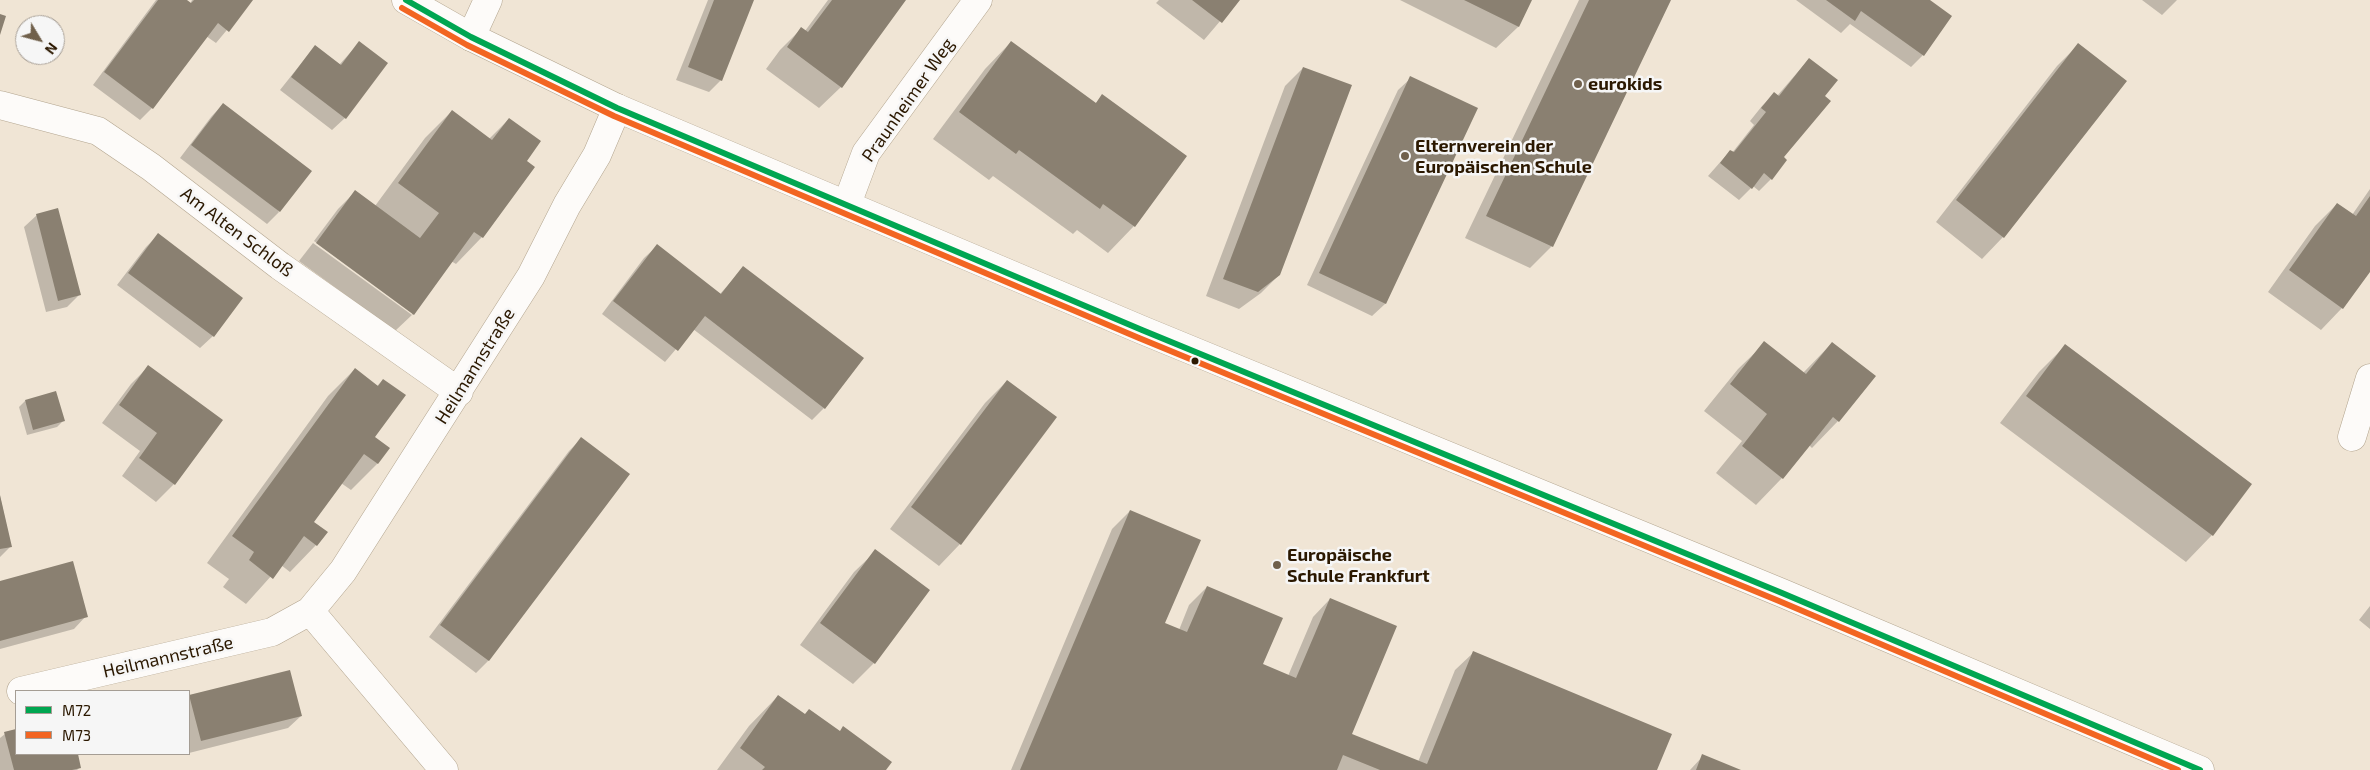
<!DOCTYPE html>
<html>
<head>
<meta charset="utf-8">
<style>
  body { margin:0 }
  #map { position:relative; width:2370px; height:770px; overflow:hidden; background:#f0e5d5; font-family:"Exo 2",sans-serif }
  canvas { display:block }
  .legend { position:absolute; left:15px; top:690px; width:175px; height:65px; box-sizing:border-box; background:#f6f6f6; border:1px solid #a59d94; margin:0; padding:6px 9px; list-style:none; font-size:15px; color:#2b1800 }
  .legend li { display:flex; align-items:center; gap:10px; height:25px }
  .legend b { width:25px; border:1px solid #a59d94 }
  .north { position:absolute; left:15px; top:15px; width:50px; height:50px; box-sizing:border-box; background:#f6f6f6; border:1px solid #a59d94; border-radius:50%; rotate:127deg; font-size:14px; font-weight:700; line-height:20px; text-align:center; color:#2b1800 }
  .north::after { content:''; display:block; margin:auto; width:18px; height:22px; background:#70604b; clip-path:polygon(50% 0,100% 100%,50% 72%,0 100%) }
</style>
</head>
<body>
<div id="map">
<canvas width="2370" height="770"></canvas>
<ul class="legend">
<li><b style="height:6px;background:#00a651"></b>M72</li>
<li><b style="height:6px;background:#f26522"></b>M73</li>
</ul>
<div class="north">N</div>
</div>
<script>
const context = document.querySelector('canvas').getContext('2d');
context.lineJoin = 'round';
function fill(path, color) {
  context.fillStyle = color;
  context.fill(path, 'evenodd');
}
function stroke(path, color, width, dash) {
  context.strokeStyle = color;
  context.lineWidth = width;
  context.lineCap = dash ? 'butt' : 'round';
  context.setLineDash(dash || []);
  context.stroke(path);
}
function write(font, color, halo, rows, align = 'center') {
  context.font = font + ' "Exo 2",sans-serif';
  context.lineWidth = 5;
  context.setLineDash([]);
  context.textBaseline = 'middle';
  context.strokeStyle = halo;
  context.fillStyle = color;
  for (const [text, x, y, turn = 0] of rows) {
    context.save();
    context.translate(x, y);
    context.rotate((+turn || 0) * Math.PI / 180);
    context.textAlign = isNaN(turn) ? turn : align;
    if (halo) context.strokeText(text, 0, 0);
    context.fillText(text, 0, 0);
    context.restore();
  }
}
fill(new Path2D(`
  M 156,0 L 185,0 L 190,4 L 192,0 L 252,0 L 216,43 L 206,36 L 152,108 L 140,120 L 93,85 Z
  M 708,0 L 752,0 L 721,80 L 709,92 L 676,80 Z
  M 828,0 L 905,0 L 841,87 L 819,108 L 766,69 L 780,50 L 801,29 L 805,31 Z
  M 1159,0 L 1238,0 L 1204,40 L 1156,3 Z
  M 1400,0 L 1531,0 L 1518,27 L 1496,48 Z
  M 1579,0 L 1670,0 L 1552,246 L 1530,268 L 1465,238 Z
  M 1796,0 L 1928,0 L 1923,55 L 1911,67 L 1850,24 L 1841,33 Z
  M 2142,0 L 2177,0 L 2162,15 Z
  M 1011,42 L 1095,104 L 1102,96 L 1134,226 L 1108,253 L 1077,230 L 1073,234 L 993,176 L 989,180 L 933,139 L 985,69 Z
  M 359,43 L 345,118 L 332,130 L 280,90 L 315,46 L 339,65 Z
  M 2078,45 L 2003,237 L 1982,259 L 1936,222 L 2057,66 Z
  M 1809,59 L 1823,96 L 1782,157 L 1771,179 L 1759,191 L 1753,186 L 1739,200 L 1708,176 L 1730,151 L 1732,153 L 1754,125 L 1750,121 L 1762,106 L 1774,94 L 1777,96 Z
  M 1303,68 L 1279,275 L 1261,293 L 1239,309 L 1206,296 L 1285,86 Z
  M 1411,78 L 1476,108 L 1385,304 L 1372,316 L 1307,285 L 1398,90 Z
  M 223,104 L 279,212 L 267,224 L 180,158 L 211,117 Z
  M 452,111 L 489,139 L 509,119 L 525,161 L 482,237 L 456,264 L 451,261 L 413,314 L 395,331 L 299,261 L 313,243 L 412,315 L 412,312 L 314,241 L 338,209 L 355,192 L 375,206 L 425,138 Z
  M 2370,189 L 2370,270 L 2342,308 L 2321,330 L 2268,292 L 2315,226 L 2337,204 L 2352,215 Z
  M 37,215 L 79,295 L 67,307 L 46,312 L 24,227 Z
  M 158,235 L 213,336 L 200,348 L 117,285 L 146,247 Z
  M 657,246 L 720,294 L 744,267 L 824,408 L 812,420 L 693,329 L 665,362 L 602,314 L 644,258 Z
  M 1765,343 L 1803,373 L 1832,343 L 1838,421 L 1812,448 L 1809,445 L 1782,478 L 1756,505 L 1716,473 L 1742,441 L 1704,411 L 1738,369 Z
  M 2065,346 L 2212,535 L 2186,562 L 2000,423 L 2039,372 Z
  M 148,367 L 221,421 L 174,484 L 156,502 L 122,476 L 140,451 L 102,423 L 131,384 Z
  M 355,369 L 377,386 L 383,380 L 373,438 L 388,448 L 377,464 L 351,490 L 341,483 L 312,523 L 316,545 L 290,572 L 281,565 L 246,604 L 223,587 L 229,579 L 207,563 L 328,396 Z
  M 1007,381 L 960,544 L 939,566 L 890,529 L 985,403 Z
  M 25,401 L 63,421 L 57,427 L 27,435 L 19,407 Z
  M 581,439 L 628,474 L 488,661 L 476,673 L 429,637 L 569,451 Z
  M 0,496 L 11,546 L 0,557 Z
  M 1130,511 L 1164,624 L 1179,630 L 1189,605 L 1207,587 L 1262,665 L 1288,676 L 1313,617 L 1330,599 L 1348,739 L 1418,762 L 1455,670 L 1473,653 L 1656,770 L 1011,770 L 1112,529 Z
  M 876,551 L 874,663 L 853,684 L 800,645 L 854,572 Z
  M 0,582 L 86,616 L 74,629 L 0,649 Z
  M 2370,606 L 2370,629 L 2359,620 Z
  M 190,696 L 301,716 L 288,728 L 189,753 Z
  M 778,696 L 885,770 L 717,770 L 749,726 Z
  M 16,731 L 16,754 L 76,754 L 80,767 L 77,770 L 0,770 L 0,738 L 5,734 Z
  M 1703,756 L 1738,770 L 1690,770 Z`), '#0003');
fill(new Path2D(`
  M 158,0 L 187,0 L 191,3 L 194,0 L 253,0 L 229,32 L 218,23 L 153,109 L 104,72 Z
  M 714,0 L 754,0 L 722,81 L 688,67 Z
  M 832,0 L 906,0 L 842,88 L 787,47 L 801,27 L 808,32 Z
  M 1192,0 L 1240,0 L 1222,23 Z
  M 1464,0 L 1532,0 L 1519,27 Z
  M 1589,0 L 1671,0 L 1553,247 L 1486,216 Z
  M 1826,0 L 1930,0 L 1952,16 L 1924,56 L 1861,11 L 1855,21 Z
  M 0,14 L 6,16 L 0,35 Z
  M 359,41 L 388,63 L 346,119 L 291,77 L 315,45 L 341,65 Z
  M 1011,41 L 1096,103 L 1102,94 L 1187,156 L 1135,227 L 1103,204 L 1100,209 L 1019,150 L 1016,154 L 959,112 Z
  M 2078,43 L 2127,81 L 2004,238 L 1956,200 Z
  M 1809,58 L 1838,80 L 1825,96 L 1831,101 L 1784,157 L 1787,160 L 1772,180 L 1764,173 L 1752,189 L 1720,163 L 1730,150 L 1734,152 L 1766,112 L 1761,108 L 1774,92 L 1779,96 Z
  M 1303,67 L 1352,85 L 1280,275 L 1258,292 L 1223,279 Z
  M 1410,76 L 1478,108 L 1386,304 L 1319,273 Z
  M 223,103 L 312,171 L 280,212 L 191,145 Z
  M 452,110 L 492,140 L 509,118 L 541,141 L 527,161 L 535,167 L 483,238 L 474,232 L 414,315 L 316,243 L 355,190 L 420,238 L 439,213 L 398,183 Z
  M 2370,196 L 2370,272 L 2343,309 L 2289,270 L 2337,203 L 2356,216 Z
  M 58,208 L 81,295 L 58,301 L 36,214 Z
  M 158,233 L 243,298 L 214,337 L 128,273 Z
  M 657,244 L 721,294 L 743,266 L 864,358 L 825,409 L 705,316 L 678,351 L 613,301 Z
  M 1764,341 L 1806,374 L 1832,342 L 1876,376 L 1839,422 L 1833,417 L 1783,479 L 1742,446 L 1767,414 L 1730,384 Z
  M 2065,344 L 2252,484 L 2213,536 L 2026,396 Z
  M 148,365 L 223,420 L 175,485 L 139,458 L 157,433 L 119,405 Z
  M 355,368 L 378,386 L 383,379 L 406,395 L 375,437 L 390,448 L 378,464 L 364,454 L 314,522 L 328,532 L 317,546 L 304,536 L 273,579 L 249,560 L 254,552 L 232,536 Z
  M 1007,380 L 1057,417 L 961,545 L 911,507 Z
  M 56,391 L 65,421 L 33,430 L 25,400 Z
  M 581,437 L 630,474 L 489,661 L 440,625 Z
  M 0,495 L 12,547 L 0,549 Z
  M 1130,510 L 1201,540 L 1165,623 L 1187,632 L 1207,586 L 1283,618 L 1263,664 L 1296,678 L 1330,598 L 1397,626 L 1352,734 L 1427,764 L 1473,651 L 1672,734 L 1657,770 L 1380,770 L 1343,755 L 1337,770 L 1020,770 Z
  M 875,549 L 930,590 L 875,664 L 820,623 Z
  M 73,561 L 88,617 L 0,641 L 0,581 Z
  M 290,670 L 302,716 L 201,741 L 189,695 Z
  M 778,695 L 805,714 L 809,709 L 840,731 L 843,726 L 892,762 L 886,770 L 762,770 L 765,767 L 740,748 Z
  M 16,729 L 16,754 L 78,754 L 81,768 L 72,770 L 14,770 L 4,732 Z
  M 1702,754 L 1741,770 L 1696,770 Z`), '#8a8071');
const street = new Path2D(`
  M 471,37 L 488,0
  M 0,105 L 98,131 L 151,167 L 280,266 L 459,392
  M 847,204 L 866,153 L 978,0
  M 2352,437 L 2370,378
  M 310,611 L 444,770
  M 21,691 L 272,632 L 310,611 L 343,571 L 531,276 L 567,205 L 597,155 L 617,108`);
const secondary = new Path2D(`
  M 406,0 L 471,37 L 617,108 L 1142,330 L 1782,593 L 2200,770`);
stroke(street, '#b2a48e', 29);
stroke(secondary, '#b2a48e', 29);
stroke(street, '#fdfbf9', 28);
stroke(secondary, '#fdfbf9', 28);
stroke(new Path2D(`
  M 406,0 L 471,37 L 617,108 L 1142,330 L 1782,593 L 2200,770`), '#00a651', 6);
stroke(new Path2D(`
  M 402,8 L 467,45 L 614,116 L 1139,338 L 1779,601 L 2178,770`), '#f26522', 6);
for (const [x, y, r, color] of [
  [1578,84,5,"#70604b"],
  [1405,156,5,"#70604b"],
  [1195,361,4.5,"#2b1800"],
  [1277,565,5,"#70604b"]
]) {
  const dot = new Path2D();
  dot.arc(x, y, r, 0, 2 * Math.PI);
  context.fillStyle = color;
  context.fill(dot);
  stroke(dot, '#f6f6f6', 2);
}
write('bold 18px', '#2b1800', '#f6f6f6', [
  ["eurokids",1588,84],
  ["Elternverein der",1415,146],
  ["Europäischen Schule",1415,167],
  ["Europäische",1287,555],
  ["Schule Frankfurt",1287,576]
], 'left');
write('18px', '#2b1800', '#f6f6f6', [
  ["Praunheimer Weg",908,100,-55],
  ["Am Alten Schloß",237,232,37],
  ["Heilmannstraße",475,366,-58],
  ["Heilmannstraße",168,657,-13]
]);
</script>
</body>
</html>
